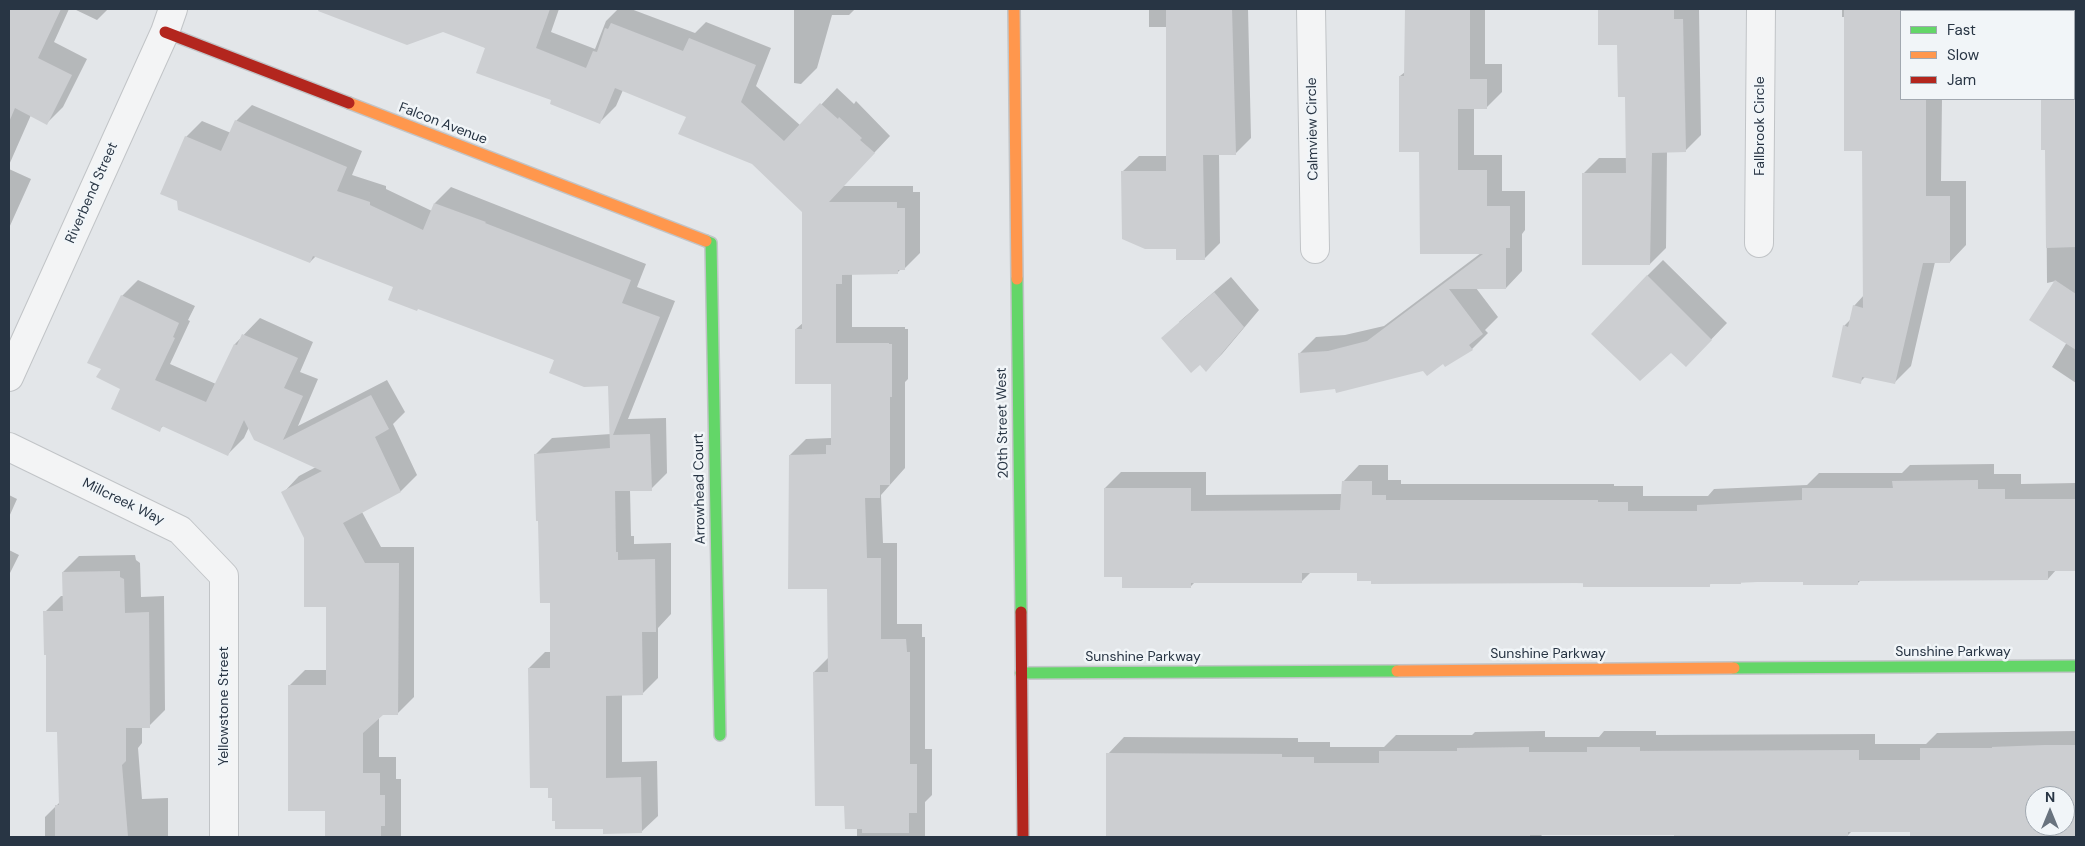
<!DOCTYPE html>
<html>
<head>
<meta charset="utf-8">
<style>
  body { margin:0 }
  #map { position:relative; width:2085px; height:846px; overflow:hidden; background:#e3e6e9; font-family:"DM Sans",sans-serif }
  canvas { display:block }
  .frame { position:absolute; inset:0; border:10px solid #283544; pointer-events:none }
  .legend { position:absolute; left:1900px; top:10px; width:175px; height:90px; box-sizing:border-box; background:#f1f5f8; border:1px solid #a1a8b0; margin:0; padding:6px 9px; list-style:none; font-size:15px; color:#283544 }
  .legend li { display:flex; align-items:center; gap:10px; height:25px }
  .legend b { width:25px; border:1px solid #a1a8b0 }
  .north { position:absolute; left:2025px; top:786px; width:50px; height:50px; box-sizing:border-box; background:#f1f5f8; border:1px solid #a1a8b0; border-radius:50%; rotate:0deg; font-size:14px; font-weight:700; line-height:20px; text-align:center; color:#283544 }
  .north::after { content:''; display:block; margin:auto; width:18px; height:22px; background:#69737e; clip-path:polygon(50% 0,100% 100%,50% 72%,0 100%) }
</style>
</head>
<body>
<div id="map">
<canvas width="2085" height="846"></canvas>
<div class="frame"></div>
<ul class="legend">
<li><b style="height:6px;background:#63d668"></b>Fast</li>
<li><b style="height:6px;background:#ff974d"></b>Slow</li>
<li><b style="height:6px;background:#b3261e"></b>Jam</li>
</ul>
<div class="north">N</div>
</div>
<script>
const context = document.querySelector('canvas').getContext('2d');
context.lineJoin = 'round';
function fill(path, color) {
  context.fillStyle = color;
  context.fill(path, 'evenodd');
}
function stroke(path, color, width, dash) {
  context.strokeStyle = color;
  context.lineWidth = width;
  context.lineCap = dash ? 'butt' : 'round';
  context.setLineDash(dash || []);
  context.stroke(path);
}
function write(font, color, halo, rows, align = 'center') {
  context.font = font + ' "DM Sans",sans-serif';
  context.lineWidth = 5;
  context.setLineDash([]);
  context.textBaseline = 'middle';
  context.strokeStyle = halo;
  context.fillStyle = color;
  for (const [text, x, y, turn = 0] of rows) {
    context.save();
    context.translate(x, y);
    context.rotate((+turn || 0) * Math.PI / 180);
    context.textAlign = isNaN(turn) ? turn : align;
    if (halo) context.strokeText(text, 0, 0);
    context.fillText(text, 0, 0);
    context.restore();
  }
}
fill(new Path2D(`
  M 9,9 L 69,9 L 54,42 L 87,59 L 63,107 L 47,123 L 31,115 L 9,165 Z
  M 74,9 L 108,9 L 97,20 Z
  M 317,9 L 559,9 L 551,32 L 595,49 L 606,21 L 618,9 L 631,9 L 695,33 L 706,22 L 771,48 L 756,86 L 801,126 L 837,88 L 854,104 L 856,101 L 890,136 L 843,186 L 913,186 L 913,192 L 920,192 L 920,253 L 904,269 L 901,269 L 897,273 L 852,273 L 852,327 L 905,327 L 905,329 L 908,329 L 908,379 L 905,382 L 905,468 L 881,495 L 883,543 L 897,543 L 897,624 L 922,624 L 922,637 L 925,637 L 925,749 L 932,749 L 932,795 L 925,802 L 925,837 L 857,837 L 857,828 L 846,804 L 814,672 L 829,657 L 828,588 L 790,455 L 806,439 L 832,438 L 832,383 L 796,329 L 804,322 L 804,211 L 753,163 L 687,116 L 623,90 L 616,106 L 600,122 L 553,99 L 486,48 L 443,30 L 407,44 Z
  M 794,9 L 855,9 L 849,15 L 832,15 L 817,68 L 801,84 L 794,83 Z
  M 1149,9 L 1248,9 L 1251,138 L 1235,154 L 1219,154 L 1220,243 L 1204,259 L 1177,248 L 1122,172 L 1139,156 L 1167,156 L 1166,27 L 1149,27 Z
  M 1406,9 L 1485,9 L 1485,64 L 1502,64 L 1502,92 L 1486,108 L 1474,108 L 1474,155 L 1502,155 L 1502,191 L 1525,191 L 1525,230 L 1522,234 L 1522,271 L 1506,288 L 1476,288 L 1498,317 L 1485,330 L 1488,333 L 1472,349 L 1424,370 L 1336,388 L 1300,353 L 1316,337 L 1345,335 L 1384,326 L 1481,253 L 1420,151 L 1400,76 L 1405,72 Z
  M 1600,9 L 1699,9 L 1701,135 L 1685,151 L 1667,151 L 1666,248 L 1650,264 L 1583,174 L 1599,158 L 1627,158 L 1626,95 L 1618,43 L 1600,43 Z
  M 1842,9 L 1942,9 L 1942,11 L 1901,11 L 1901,99 L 1942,99 L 1941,181 L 1966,181 L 1966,245 L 1950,262 L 1935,262 L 1911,366 L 1895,382 L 1866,376 L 1860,382 L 1844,326 L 1850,320 L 1854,306 L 1864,295 L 1863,150 L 1845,17 L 1842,17 Z
  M 2043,9 L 2076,9 L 2076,383 L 2052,367 L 2067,342 L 2056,281 L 2047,283 L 2046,148 L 2043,148 L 2043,99 L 2074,99 L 2074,11 L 2043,11 Z
  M 252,105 L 362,151 L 352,175 L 386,186 L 386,189 L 432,211 L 435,203 L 451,187 L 646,264 L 637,287 L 675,301 L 628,419 L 666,418 L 667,473 L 651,489 L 630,490 L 631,536 L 634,536 L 634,544 L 671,543 L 671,614 L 658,628 L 658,678 L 642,694 L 622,694 L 622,762 L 657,761 L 658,816 L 641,832 L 605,827 L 553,797 L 549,787 L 529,668 L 545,652 L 551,652 L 551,601 L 535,455 L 552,438 L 611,434 L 609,385 L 395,286 L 316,256 L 310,262 L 186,137 L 202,121 L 231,133 L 236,121 Z
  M 9,169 L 31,179 L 9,228 Z
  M 1663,260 L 1727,323 L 1702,349 L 1671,351 L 1647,276 Z
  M 1231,277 L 1259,310 L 1222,354 L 1206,370 L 1179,322 Z
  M 138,280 L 195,306 L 188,320 L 190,321 L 170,364 L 216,384 L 235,344 L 260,318 L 313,342 L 300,372 L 318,379 L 298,426 L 387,380 L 405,412 L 393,424 L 417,475 L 401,491 L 362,512 L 381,547 L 414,547 L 414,697 L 398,713 L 382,713 L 379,717 L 379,757 L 396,757 L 396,779 L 401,779 L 401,837 L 327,837 L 327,810 L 289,686 L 305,670 L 328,670 L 328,606 L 306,537 L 283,493 L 299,476 L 316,467 L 249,427 L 244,438 L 228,454 L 164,425 L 159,430 L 102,369 L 122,296 Z
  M 1994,464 L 1994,474 L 2021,474 L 2021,484 L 2076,483 L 2076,570 L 2056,570 L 2048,579 L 1861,580 L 1857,584 L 1804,581 L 1712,583 L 1709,585 L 1372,580 L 1358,572 L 1311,572 L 1302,581 L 1195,582 L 1190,587 L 1123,576 L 1105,488 L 1121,472 L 1206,472 L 1206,495 L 1342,494 L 1343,482 L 1359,465 L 1388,465 L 1388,480 L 1401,480 L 1401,484 L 1614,484 L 1614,486 L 1643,486 L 1643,496 L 1708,496 L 1714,489 L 1807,485 L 1819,473 L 1902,473 L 1910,465 Z
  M 9,495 L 17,499 L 9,517 Z
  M 9,550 L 19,555 L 9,575 Z
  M 135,555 L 136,560 L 140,563 L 141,597 L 164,596 L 165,710 L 149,726 L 142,727 L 142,743 L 138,748 L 142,799 L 168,798 L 168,837 L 45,837 L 45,817 L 60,802 L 58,731 L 47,654 L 45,612 L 61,596 L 64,596 L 63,572 L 79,556 Z
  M 1545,731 L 1545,737 L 1599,737 L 1604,731 L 1656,731 L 1656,735 L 1875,734 L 1875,744 L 1926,744 L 1937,733 L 2076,731 L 2076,837 L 1970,837 L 1970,835 L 1911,831 L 1852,831 L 1847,836 L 1774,837 L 1675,837 L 1675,834 L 1543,834 L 1540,837 L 1108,837 L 1108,754 L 1124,737 L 1298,738 L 1298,742 L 1330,742 L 1330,747 L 1384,747 L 1396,735 L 1472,735 L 1475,732 ZM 2035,796 L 2065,796 L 2065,826 L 2035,826 Z`), '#0003');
fill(new Path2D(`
  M 9,9 L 61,9 L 38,58 L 72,75 L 47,125 L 15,108 L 9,122 Z
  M 319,9 L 550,9 L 536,48 L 586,68 L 593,51 L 597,52 L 605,28 L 608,29 L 611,23 L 683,51 L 689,38 L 756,65 L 741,102 L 784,141 L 820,103 L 838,119 L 839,117 L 862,138 L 860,140 L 875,153 L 829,202 L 897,202 L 897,208 L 905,208 L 905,270 L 898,270 L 898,274 L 842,275 L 842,284 L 836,284 L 836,343 L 889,343 L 889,344 L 892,344 L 892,397 L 890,397 L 890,485 L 880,485 L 880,498 L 865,498 L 867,558 L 881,558 L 881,639 L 906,639 L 907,652 L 910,652 L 910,764 L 917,764 L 917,813 L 909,813 L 909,833 L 862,833 L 862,829 L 845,829 L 844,806 L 815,806 L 813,672 L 828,672 L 827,589 L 788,589 L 789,455 L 826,454 L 826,445 L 831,445 L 831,384 L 795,384 L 795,329 L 802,329 L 802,212 L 752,164 L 678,134 L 686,117 L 615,88 L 600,124 L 550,104 L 551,100 L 476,73 L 485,48 L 443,32 L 407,45 L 318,11 Z
  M 1166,9 L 1232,9 L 1236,155 L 1203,155 L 1205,260 L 1176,260 L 1176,249 L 1145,249 L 1122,239 L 1121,171 L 1166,171 Z
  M 1405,9 L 1470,9 L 1470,79 L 1487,79 L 1487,109 L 1458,109 L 1458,170 L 1487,170 L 1487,206 L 1510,206 L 1510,248 L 1506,248 L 1506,289 L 1449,289 L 1483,334 L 1469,345 L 1473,350 L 1445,367 L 1443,364 L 1427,376 L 1423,371 L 1336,393 L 1335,389 L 1300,393 L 1298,353 L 1328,351 L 1367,341 L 1483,254 L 1420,254 L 1419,152 L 1399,152 L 1399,76 L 1404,76 Z
  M 1598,9 L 1674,9 L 1674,19 L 1683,19 L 1686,152 L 1652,153 L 1650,265 L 1582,265 L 1582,173 L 1626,173 L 1625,97 L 1618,97 L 1617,45 L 1598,45 Z
  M 1844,9 L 1901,9 L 1901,99 L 1926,99 L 1926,196 L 1950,196 L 1950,263 L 1923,263 L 1895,384 L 1862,377 L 1861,384 L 1832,377 L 1843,325 L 1848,327 L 1853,305 L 1863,308 L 1862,151 L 1844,151 Z
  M 2041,99 L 2076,99 L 2076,247 L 2046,248 L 2045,150 L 2041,150 Z
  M 235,120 L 347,167 L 337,191 L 370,202 L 370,205 L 423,230 L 434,203 L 486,222 L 485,223 L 631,280 L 622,303 L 660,317 L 613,435 L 650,434 L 652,491 L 615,491 L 616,552 L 618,552 L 618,560 L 655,559 L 656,632 L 642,632 L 643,695 L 606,696 L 606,778 L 641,777 L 642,833 L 603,834 L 603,829 L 555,829 L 555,821 L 552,821 L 552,798 L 548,798 L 548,788 L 530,788 L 528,668 L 550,668 L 550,603 L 540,603 L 538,521 L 536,521 L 534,454 L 610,448 L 608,386 L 584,387 L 549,373 L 554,360 L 418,309 L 417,311 L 388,300 L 393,287 L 313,256 L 310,263 L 178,210 L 177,201 L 160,194 L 185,136 L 221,151 Z
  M 1647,275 L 1712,340 L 1686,367 L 1671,353 L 1640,381 L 1591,334 Z
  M 2055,280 L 2076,294 L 2076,350 L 2029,320 Z
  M 1214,292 L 1244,327 L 1206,372 L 1200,365 L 1191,373 L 1161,338 Z
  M 121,295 L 179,323 L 173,337 L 175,338 L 155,380 L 206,402 L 234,344 L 237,345 L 242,334 L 298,358 L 284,388 L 303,396 L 283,440 L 371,395 L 389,429 L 375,437 L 401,492 L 343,523 L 365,563 L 399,563 L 398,715 L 383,715 L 363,733 L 363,773 L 380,773 L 380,795 L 385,795 L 385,826 L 381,826 L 381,837 L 325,837 L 325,811 L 288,811 L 288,685 L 326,685 L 326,607 L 304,607 L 304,538 L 281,492 L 322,471 L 254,440 L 244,420 L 228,456 L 162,426 L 160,432 L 111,409 L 120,389 L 96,377 L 101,369 L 87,363 Z
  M 1978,480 L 1978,489 L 2005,489 L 2005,499 L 2076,499 L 2076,571 L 2048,571 L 2048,580 L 1858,581 L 1858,585 L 1803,585 L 1803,582 L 1741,582 L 1741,584 L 1710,584 L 1710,587 L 1583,587 L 1583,583 L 1371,584 L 1371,581 L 1357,581 L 1357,573 L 1302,573 L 1302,583 L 1191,583 L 1191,588 L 1122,588 L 1122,577 L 1104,577 L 1104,488 L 1191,488 L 1191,511 L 1340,510 L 1342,481 L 1372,481 L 1372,495 L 1386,495 L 1386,500 L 1598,500 L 1598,502 L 1628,502 L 1628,511 L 1697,511 L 1697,505 L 1802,500 L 1802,488 L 1893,488 L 1892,481 Z
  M 120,571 L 120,577 L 124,579 L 125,613 L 149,612 L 150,728 L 126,728 L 126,761 L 122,765 L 128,837 L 55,837 L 55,805 L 59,805 L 57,732 L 46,732 L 46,655 L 44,655 L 43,611 L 63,611 L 62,572 Z
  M 2045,745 L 2076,745 L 2076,837 L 1910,836 L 1910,832 L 1848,832 L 1848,837 L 1674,837 L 1674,835 L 1530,835 L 1530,837 L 1106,837 L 1106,753 L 1282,754 L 1282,757 L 1314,757 L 1314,763 L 1379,763 L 1379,751 L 1457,751 L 1457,748 L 1529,747 L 1529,752 L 1587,752 L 1587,747 L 1640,747 L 1640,751 L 1859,750 L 1859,760 L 1920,760 L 1920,748 L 1992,748 L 1992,747 ZM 2035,796 L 2065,796 L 2065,826 L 2035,826 Z`), '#ccced1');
const street = new Path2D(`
  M 1311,9 L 1315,249
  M 1759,243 L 1761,9
  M 9,377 L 165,32 L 173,9
  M 9,447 L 180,530 L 224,576 L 224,837`);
const fast = new Path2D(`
  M 706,241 L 711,243 L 720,735
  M 1017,279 L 1021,612
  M 1734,668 L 2076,666
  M 1021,673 L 1397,671`);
const slow = new Path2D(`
  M 1014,9 L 1017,279
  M 349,103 L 706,241
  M 1397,671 L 1734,668`);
const jam = new Path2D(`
  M 165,32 L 349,103
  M 1021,612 L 1023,837`);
stroke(street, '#c1c4c7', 30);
stroke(fast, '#c1c4c7', 14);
stroke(slow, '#c1c4c7', 14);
stroke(jam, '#c1c4c7', 14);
stroke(street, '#f3f4f5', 28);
stroke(fast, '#63d668', 11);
stroke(slow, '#ff974d', 11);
stroke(jam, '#b3261e', 11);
write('14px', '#283544', '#f1f5f8', [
  ["Falcon Avenue",443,124,21],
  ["Fallbrook Circle",1760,126,-90],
  ["Calmview Circle",1313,129,-91],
  ["Riverbend Street",92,193,-66],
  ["20th Street West",1003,423,-91],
  ["Arrowhead Court",700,489,-91],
  ["Millcreek Way",123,502,26],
  ["Sunshine Parkway",1953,652],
  ["Sunshine Parkway",1548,654],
  ["Sunshine Parkway",1143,657],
  ["Yellowstone Street",224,706,-90]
]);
</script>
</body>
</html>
